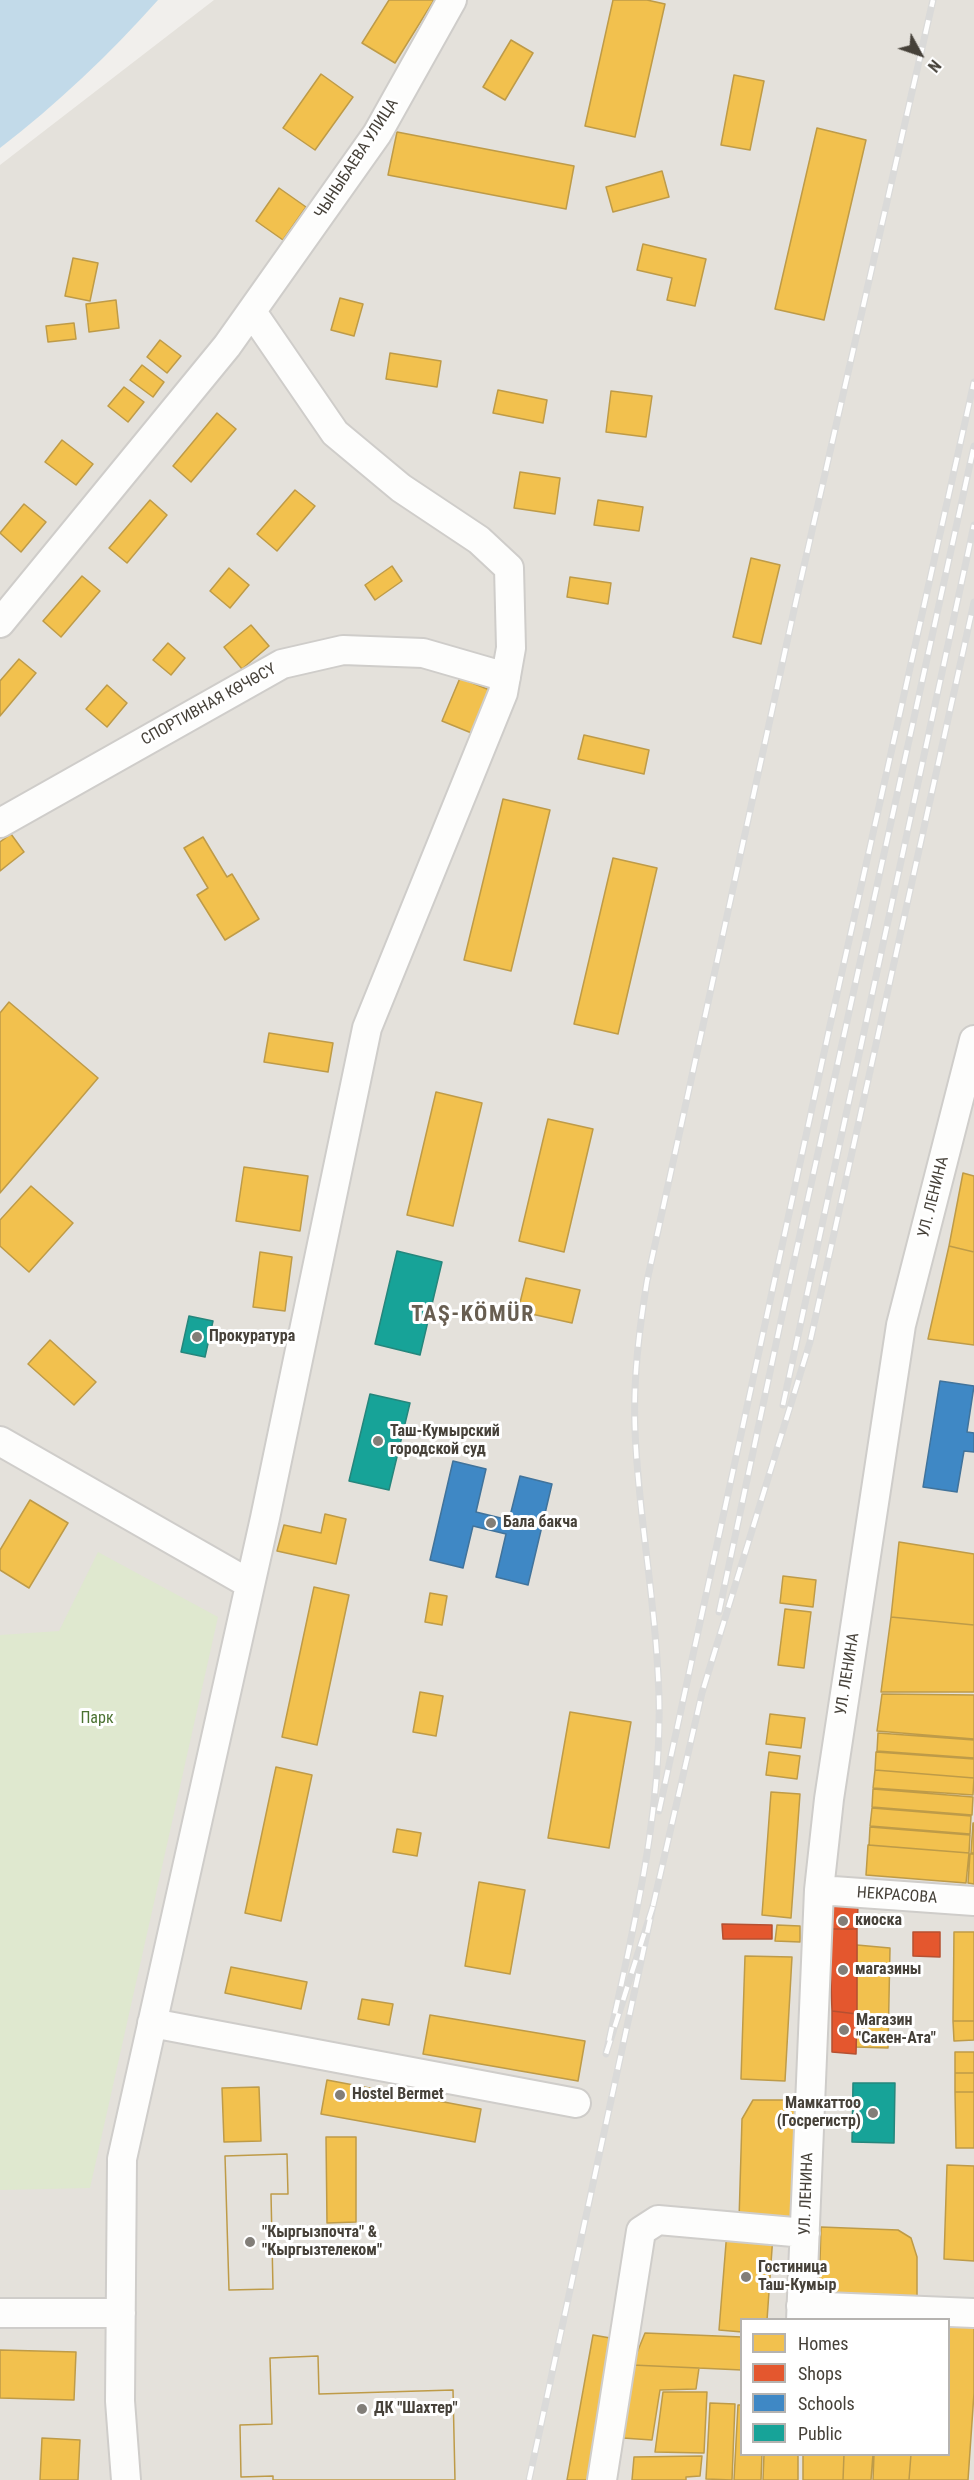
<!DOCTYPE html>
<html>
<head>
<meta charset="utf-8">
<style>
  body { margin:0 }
  #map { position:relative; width:974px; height:2480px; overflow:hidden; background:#f1efec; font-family:"Roboto Condensed",sans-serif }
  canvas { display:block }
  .legend { position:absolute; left:740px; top:2318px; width:210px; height:138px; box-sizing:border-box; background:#fff; border:2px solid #b5b3b0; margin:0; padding:8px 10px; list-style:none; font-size:18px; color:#464139 }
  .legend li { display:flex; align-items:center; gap:12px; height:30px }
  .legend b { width:30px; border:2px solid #b5b3b0 }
  .north { position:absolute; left:890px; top:24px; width:60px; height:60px; -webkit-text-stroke:4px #fff; paint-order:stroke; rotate:130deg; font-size:16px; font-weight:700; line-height:24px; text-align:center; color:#464139 }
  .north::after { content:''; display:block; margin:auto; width:21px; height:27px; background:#464139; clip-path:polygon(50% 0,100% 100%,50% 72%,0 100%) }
</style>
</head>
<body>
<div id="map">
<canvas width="974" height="2480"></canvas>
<ul class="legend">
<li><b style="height:16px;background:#f2c14e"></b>Homes</li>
<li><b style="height:16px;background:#e4572e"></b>Shops</li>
<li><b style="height:16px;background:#3f88c5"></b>Schools</li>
<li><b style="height:16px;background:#17a398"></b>Public</li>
</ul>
<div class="north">N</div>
</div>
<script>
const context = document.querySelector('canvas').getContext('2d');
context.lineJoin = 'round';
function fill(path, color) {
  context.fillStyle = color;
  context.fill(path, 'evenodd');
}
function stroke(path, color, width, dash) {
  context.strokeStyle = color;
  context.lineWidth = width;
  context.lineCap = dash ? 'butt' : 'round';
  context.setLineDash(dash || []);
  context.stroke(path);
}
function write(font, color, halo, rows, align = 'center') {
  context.font = font + ' "Roboto Condensed",sans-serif';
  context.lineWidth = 6;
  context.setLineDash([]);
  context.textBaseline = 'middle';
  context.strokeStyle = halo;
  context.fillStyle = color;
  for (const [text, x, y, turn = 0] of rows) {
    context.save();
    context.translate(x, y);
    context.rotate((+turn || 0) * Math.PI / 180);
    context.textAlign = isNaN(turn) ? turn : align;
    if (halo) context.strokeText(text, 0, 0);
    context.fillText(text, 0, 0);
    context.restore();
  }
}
fill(new Path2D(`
  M 214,0 L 974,0 L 974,2480 L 0,2480 L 0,165 ZM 742,2320 L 948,2320 L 948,2454 L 742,2454 Z`), '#e4e1db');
fill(new Path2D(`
  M 98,1552 L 218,1617 L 90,2188 L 0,2190 L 0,1635 L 59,1631 Z`), '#dfe8cf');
fill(new Path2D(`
  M 0,0 L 158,0 C 110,54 57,104 0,148 Z`), '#c2dae9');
const homes = new Path2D(`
  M 389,0 L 434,0 L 395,63 L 362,43 Z
  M 613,0 L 647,0 L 665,4 L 635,137 L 585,126 Z
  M 511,40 L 533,53 L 505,100 L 483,87 Z
  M 321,74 L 353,97 L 315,150 L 283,128 Z
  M 734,75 L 764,81 L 750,150 L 721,145 Z
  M 817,128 L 866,140 L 824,320 L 775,309 Z
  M 397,132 L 574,166 L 566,209 L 388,175 Z
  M 662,171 L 669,197 L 613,212 L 606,187 Z
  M 279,188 L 306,207 L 283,240 L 256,221 Z
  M 643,244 L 706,259 L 695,306 L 667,300 L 672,278 L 637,270 Z
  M 73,258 L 98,263 L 90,301 L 65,296 Z
  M 340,298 L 363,304 L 354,336 L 331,330 Z
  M 116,300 L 119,328 L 89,332 L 86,304 Z
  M 74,323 L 76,339 L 48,342 L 46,326 Z
  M 160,340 L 181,356 L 167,373 L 147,357 Z
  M 390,353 L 441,361 L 437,387 L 386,379 Z
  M 142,365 L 164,382 L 153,397 L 130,380 Z
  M 124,387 L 144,402 L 128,422 L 108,406 Z
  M 498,390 L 547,400 L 543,423 L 493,413 Z
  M 611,391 L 652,396 L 646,437 L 606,432 Z
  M 217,413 L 236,429 L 191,482 L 173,466 Z
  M 62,440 L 93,464 L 76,485 L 45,462 Z
  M 520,472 L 560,478 L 555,514 L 514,508 Z
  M 295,490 L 315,506 L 277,551 L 257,534 Z
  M 150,500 L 167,515 L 127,563 L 109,548 Z
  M 598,500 L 643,507 L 639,531 L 594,525 Z
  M 24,504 L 46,522 L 21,552 L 0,533 Z
  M 751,558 L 780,565 L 761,644 L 733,637 Z
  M 392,566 L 402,581 L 375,600 L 365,585 Z
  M 229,568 L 249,585 L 230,608 L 210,591 Z
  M 82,576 L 100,591 L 61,637 L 43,621 Z
  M 570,577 L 611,583 L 608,604 L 567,597 Z
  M 251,625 L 269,646 L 242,669 L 224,647 Z
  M 168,643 L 185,658 L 171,675 L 153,660 Z
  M 19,659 L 36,673 L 0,716 L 0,681 Z
  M 460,678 L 492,691 L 474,734 L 442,721 Z
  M 107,685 L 127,703 L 107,727 L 86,709 Z
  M 584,735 L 649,750 L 644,774 L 578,759 Z
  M 503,799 L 550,810 L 511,971 L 464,960 Z
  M 11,834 L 24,852 L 0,871 L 0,842 Z
  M 203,837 L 227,877 L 232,874 L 259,919 L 225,940 L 197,895 L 208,888 L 184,848 Z
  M 613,858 L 657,868 L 618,1034 L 574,1024 Z
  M 9,1002 L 98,1078 L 0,1193 L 0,1013 Z
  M 269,1033 L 333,1043 L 328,1072 L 264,1062 Z
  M 436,1092 L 482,1103 L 453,1226 L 407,1215 Z
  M 548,1119 L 593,1129 L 564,1252 L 519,1241 Z
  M 244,1167 L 308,1176 L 300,1231 L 236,1221 Z
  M 963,1173 L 974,1176 L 974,1252 L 949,1246 Z
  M 31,1186 L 73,1223 L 29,1272 L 0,1246 L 0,1220 Z
  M 949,1246 L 974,1252 L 974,1345 L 928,1339 Z
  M 260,1252 L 292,1257 L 285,1311 L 253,1307 Z
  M 526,1278 L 580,1290 L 572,1323 L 518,1311 Z
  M 50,1340 L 96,1382 L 74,1405 L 28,1364 Z
  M 30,1500 L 68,1523 L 29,1588 L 0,1570 L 0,1550 Z
  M 325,1514 L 346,1519 L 336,1564 L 277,1551 L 284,1525 L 321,1533 Z
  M 899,1542 L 974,1554 L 974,1625 L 891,1617 Z
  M 783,1576 L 816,1580 L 813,1607 L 780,1603 Z
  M 314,1587 L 349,1595 L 317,1745 L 282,1737 Z
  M 430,1593 L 447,1596 L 442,1625 L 425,1622 Z
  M 785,1609 L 811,1612 L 804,1668 L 778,1665 Z
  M 891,1617 L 974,1625 L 974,1692 L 881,1692 Z
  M 420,1692 L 443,1696 L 436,1736 L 413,1732 Z
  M 882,1694 L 974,1695 L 974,1739 L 877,1731 Z
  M 570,1712 L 631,1722 L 609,1848 L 548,1838 Z
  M 770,1714 L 805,1718 L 801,1748 L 766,1744 Z
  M 878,1733 L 974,1740 L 974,1758 L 877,1751 Z
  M 769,1752 L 800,1756 L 797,1779 L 766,1775 Z
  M 876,1752 L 974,1759 L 974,1778 L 875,1770 Z
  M 276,1767 L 312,1775 L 281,1921 L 245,1913 Z
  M 875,1770 L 974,1778 L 973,1795 L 873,1788 Z
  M 873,1789 L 973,1797 L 972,1815 L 872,1807 Z
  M 771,1792 L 800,1794 L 791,1918 L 762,1915 Z
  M 872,1808 L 971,1816 L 970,1834 L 870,1826 Z
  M 973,1823 L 974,1823 L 974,1853 L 971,1853 Z
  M 870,1827 L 970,1835 L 969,1853 L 869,1845 Z
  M 397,1829 L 421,1833 L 417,1856 L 393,1852 Z
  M 868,1845 L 969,1853 L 966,1883 L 866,1875 Z
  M 970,1854 L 974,1854 L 974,1884 L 968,1883 Z
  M 479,1882 L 525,1890 L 510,1974 L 465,1966 Z
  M 777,1925 L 800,1926 L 800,1942 L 775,1941 Z
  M 954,1932 L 974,1932 L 974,2021 L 953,2021 Z
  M 857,1945 L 890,1948 L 888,2048 L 856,2047 Z
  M 745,1956 L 792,1957 L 785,2081 L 741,2079 Z
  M 231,1967 L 307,1982 L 301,2009 L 225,1993 Z
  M 362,1999 L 393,2004 L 389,2025 L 358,2019 Z
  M 430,2015 L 585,2041 L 578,2081 L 423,2054 Z
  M 953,2021 L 974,2021 L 974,2040 L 954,2041 Z
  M 955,2052 L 974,2052 L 974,2073 L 955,2073 Z
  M 955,2073 L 974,2073 L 974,2092 L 955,2092 Z
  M 327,2080 L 481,2109 L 475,2142 L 321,2114 Z
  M 259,2087 L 261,2141 L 224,2142 L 222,2088 Z
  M 955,2092 L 974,2092 L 974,2148 L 956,2148 Z
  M 753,2100 L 799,2100 L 790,2225 L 739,2220 L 742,2119 Z
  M 326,2137 L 356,2137 L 356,2222 L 327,2223 Z
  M 287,2154 L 288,2194 L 271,2194 L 273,2289 L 229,2290 L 225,2156 Z
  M 287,2154 L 288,2194 L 271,2194 L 273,2289 L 229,2290 L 225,2156 Z
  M 947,2165 L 974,2166 L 974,2261 L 944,2259 Z
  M 821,2227 L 898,2230 L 911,2238 L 917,2257 L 917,2299 L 819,2296 Z
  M 727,2231 L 773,2235 L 767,2320 L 742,2320 L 742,2332 L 719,2330 Z
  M 974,2317 L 974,2393 L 968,2480 L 909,2480 L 911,2454 L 948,2454 L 948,2320 Z
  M 645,2333 L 742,2337 L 742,2370 L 632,2365 Z
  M 593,2335 L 616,2339 L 594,2480 L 567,2480 Z
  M 0,2350 L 76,2352 L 74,2400 L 0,2398 Z
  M 318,2356 L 319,2394 L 453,2390 L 455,2480 L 273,2480 L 273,2476 L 241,2477 L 240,2425 L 272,2424 L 270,2358 Z
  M 318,2356 L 319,2394 L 453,2390 L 455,2480 L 273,2480 L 273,2476 L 241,2477 L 240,2425 L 272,2424 L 270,2358 Z
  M 632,2365 L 699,2368 L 696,2389 L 660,2390 L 652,2440 L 623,2438 Z
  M 663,2392 L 707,2392 L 704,2453 L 655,2452 Z
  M 710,2403 L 735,2404 L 732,2480 L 706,2479 Z
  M 738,2405 L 742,2405 L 742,2454 L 762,2454 L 761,2480 L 734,2480 Z
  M 42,2438 L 80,2440 L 78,2480 L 40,2480 Z
  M 764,2454 L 798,2454 L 798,2480 L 763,2480 Z
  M 803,2454 L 844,2454 L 843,2480 L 803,2480 Z
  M 844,2454 L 873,2454 L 871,2480 L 843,2480 Z
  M 874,2454 L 911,2454 L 909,2480 L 873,2480 Z
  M 702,2456 L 700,2476 L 686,2477 L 686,2480 L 632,2480 L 634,2457 Z`);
fill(homes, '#f2c14e');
stroke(homes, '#be9b48', 1.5);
const shops = new Path2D(`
  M 839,1904 L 858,1905 L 857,1929 L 829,1929 L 832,1907 Z
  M 722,1924 L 772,1925 L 772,1939 L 723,1939 Z
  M 829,1929 L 857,1929 L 857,2014 L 832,2011 Z
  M 913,1932 L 940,1932 L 940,1957 L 913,1956 Z
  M 832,2011 L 857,2014 L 856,2054 L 832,2052 Z`);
fill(shops, '#e4572e');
stroke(shops, '#b55031', 1.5);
const schools = new Path2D(`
  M 940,1381 L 974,1386 L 967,1432 L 974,1433 L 974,1452 L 964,1451 L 957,1492 L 923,1487 Z
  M 453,1461 L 486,1469 L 476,1512 L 509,1520 L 520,1476 L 552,1484 L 528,1585 L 496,1577 L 506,1534 L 473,1526 L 463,1568 L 430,1560 Z`);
fill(schools, '#3f88c5');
stroke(schools, '#41739b', 1.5);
const public = new Path2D(`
  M 397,1251 L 442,1262 L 420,1355 L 375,1344 Z
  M 189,1316 L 213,1321 L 205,1357 L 181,1352 Z
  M 370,1394 L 410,1403 L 389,1490 L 349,1481 Z
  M 853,2083 L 895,2083 L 894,2143 L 852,2142 Z`);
fill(public, '#17a398');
stroke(public, '#25867c', 1.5);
const minor = new Path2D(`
  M 0,623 L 227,346 L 377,134 L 452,0
  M 0,823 L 282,664 L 343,650 L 423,653 L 506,677
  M 0,1441 L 250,1584
  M 819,1890 L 974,1901
  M 152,2023 L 576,2103
  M 801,2306 L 974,2313
  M 0,2313 L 121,2313
  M 801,2320 L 819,1890 L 829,1799 L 901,1325 L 974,1040
  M 126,2480 L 120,2401 L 122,2159 L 265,1518 L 367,1028 L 503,693 L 511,648 L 509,568 L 479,540 L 401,488 L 335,433 L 252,312
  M 602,2480 L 641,2231 L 658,2220 L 805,2233`);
stroke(minor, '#cfcdca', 32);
stroke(minor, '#fdfdfc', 28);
const rail = new Path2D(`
  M 783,1405 L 974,525
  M 719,1612 L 780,1325 L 974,446
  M 659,1811 L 829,1030 L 974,382
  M 653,1906 L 702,1693 L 810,1342 L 974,602
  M 529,2480 L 653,1906 L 606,2054 C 633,1929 666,1802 658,1674 C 654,1592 638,1511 635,1430 C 633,1379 639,1331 647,1281 L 796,601 L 933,0`);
stroke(rail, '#dadad9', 7);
stroke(rail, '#fff', 4.5, [14]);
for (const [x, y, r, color] of [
  [197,1337,6,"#827e78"],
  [378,1441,6,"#827e78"],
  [491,1523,6,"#827e78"],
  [843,1921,6,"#827e78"],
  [843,1970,6,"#827e78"],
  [844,2030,6,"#827e78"],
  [340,2095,6,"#827e78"],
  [873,2113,6,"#827e78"],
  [250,2242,6,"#827e78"],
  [746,2277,6,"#827e78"],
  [362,2409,6,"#827e78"]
]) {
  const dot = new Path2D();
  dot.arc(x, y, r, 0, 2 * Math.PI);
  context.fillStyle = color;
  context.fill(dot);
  stroke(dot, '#fff', 2);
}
write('16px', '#464139', '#fff', [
  ["ЧЫНЫБАЕВА УЛИЦА",357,159,-57],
  ["СПОРТИВНАЯ КӨЧӨСҮ",209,705,-29],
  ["УЛ. ЛЕНИНА",934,1197,-76],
  ["УЛ. ЛЕНИНА",848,1674,-81],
  ["НЕКРАСОВА",897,1896,4],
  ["УЛ. ЛЕНИНА",807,2194,-88]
]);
write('bold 16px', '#464139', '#fff', [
  ["Прокуратура",209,1337],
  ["Таш-Кумырский",390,1432],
  ["городской суд",390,1450],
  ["Бала бакча",503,1523],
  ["киоска",855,1921],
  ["магазины",855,1970],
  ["Магазин",856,2021],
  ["\"Сакен-Ата\"",856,2039],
  ["Hostel Bermet",352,2095],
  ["Мамкаттоо",861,2104,"right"],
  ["(Госрегистр)",861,2122,"right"],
  ["\"Кыргызпочта\" &",262,2233],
  ["\"Кыргызтелеком\"",262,2251],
  ["Гостиница",758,2268],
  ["Таш-Кумыр",758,2286],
  ["ДК \"Шахтер\"",374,2409]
], 'left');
write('16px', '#4b7232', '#fff', [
  ["Парк",97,1719]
]);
context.letterSpacing = '1.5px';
write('bold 22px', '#685e51', '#fff', [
  ["TAŞ-KÖMÜR",473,1315]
]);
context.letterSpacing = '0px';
</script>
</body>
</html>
